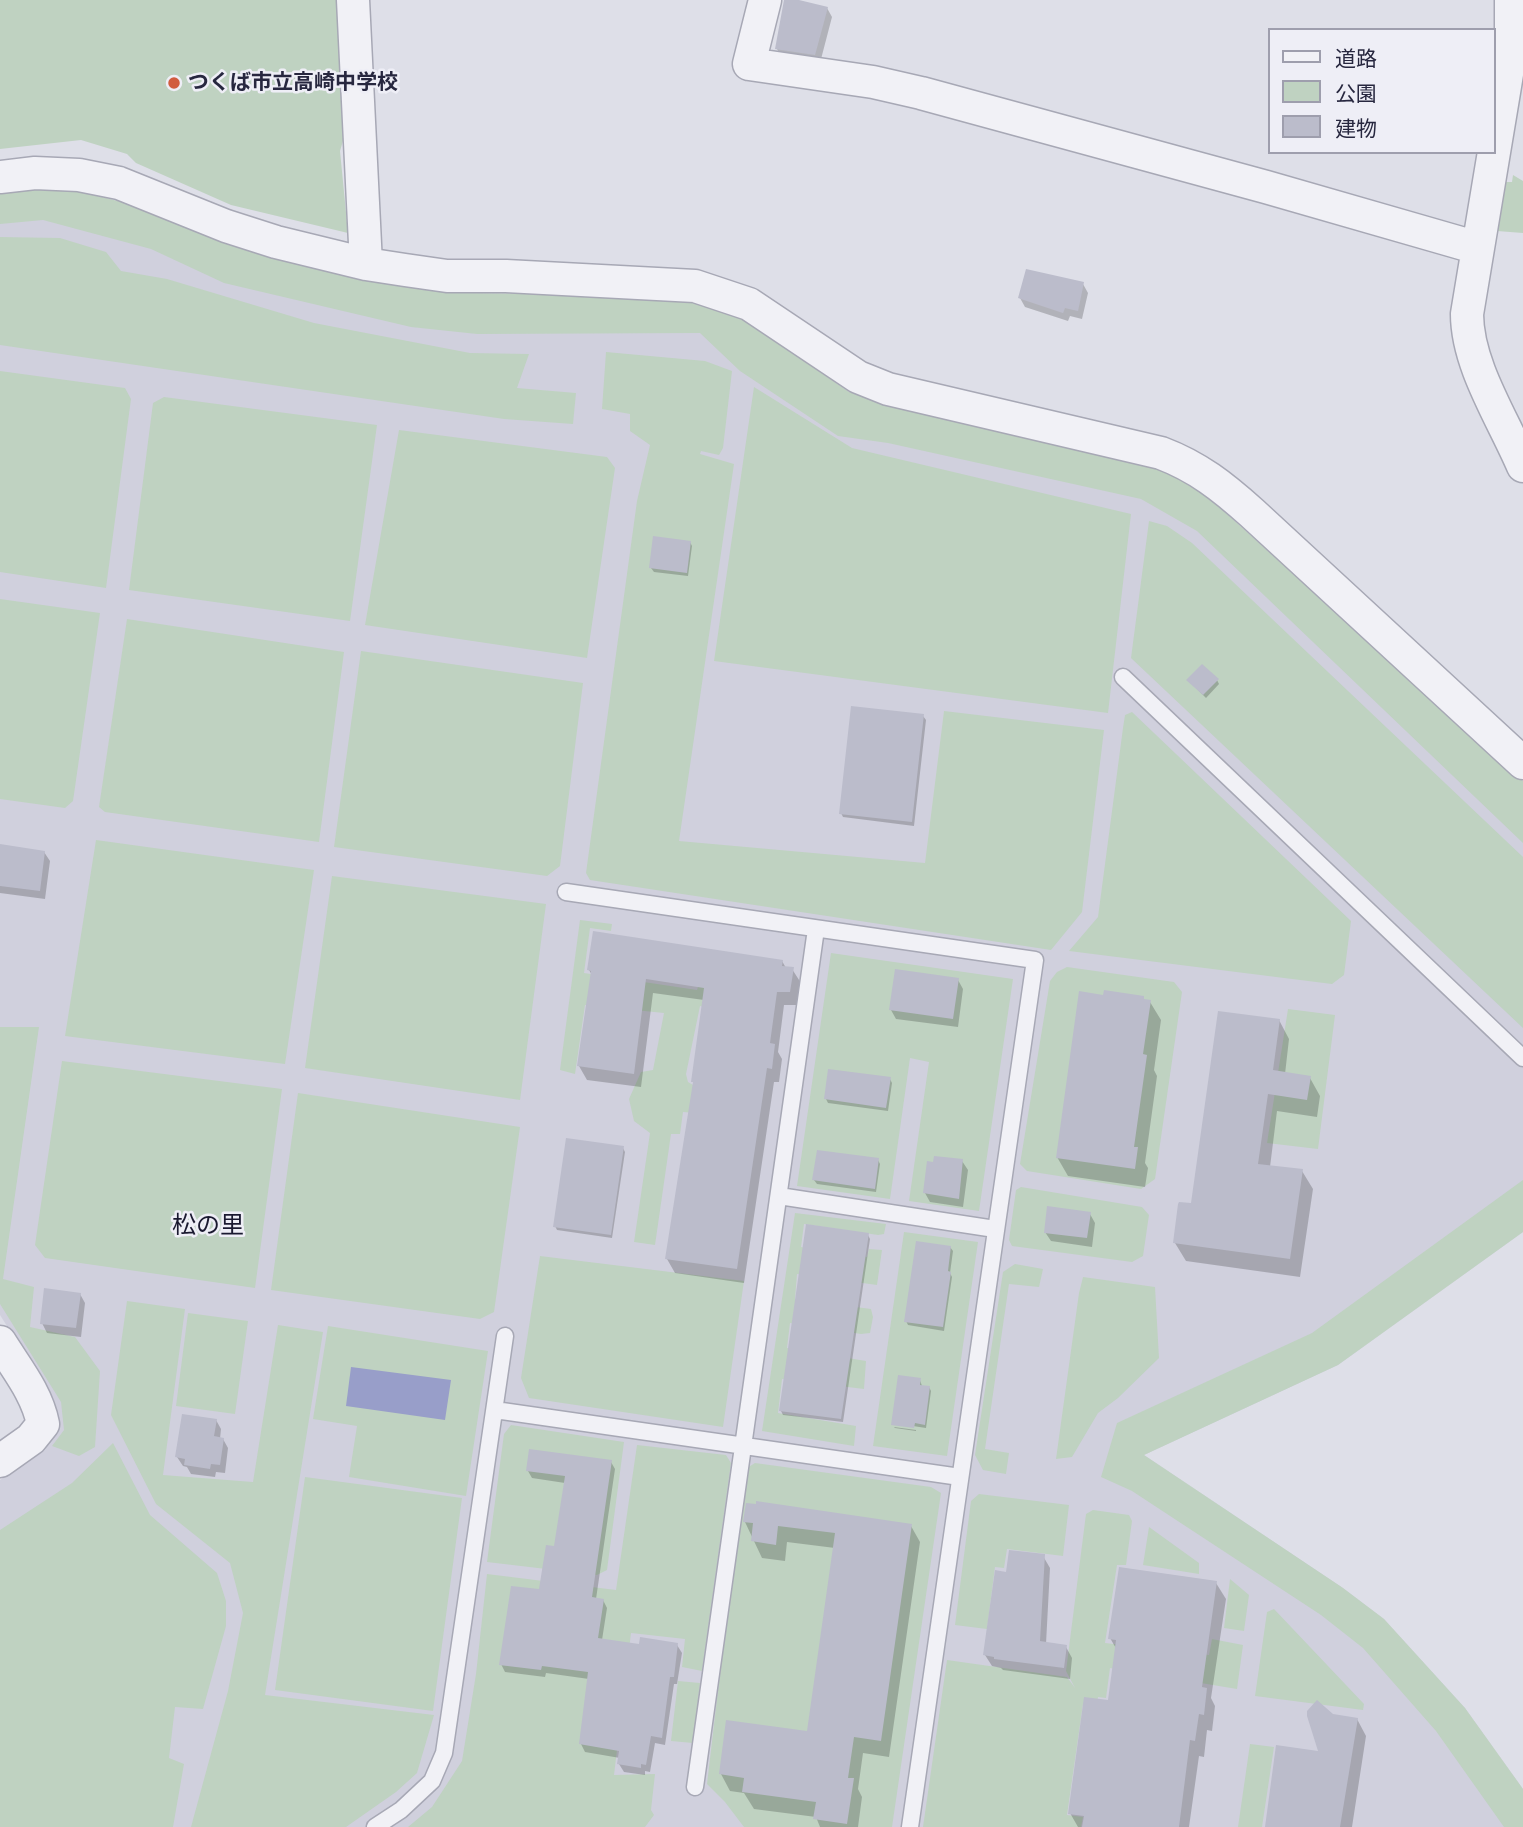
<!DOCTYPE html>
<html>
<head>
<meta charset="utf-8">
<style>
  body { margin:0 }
  #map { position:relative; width:1523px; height:1827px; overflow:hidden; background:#dedfe8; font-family:Mulish,"Noto Sans JP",sans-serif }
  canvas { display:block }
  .legend { position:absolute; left:1268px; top:28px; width:228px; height:126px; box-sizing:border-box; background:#eeeef6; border:2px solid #9e9ead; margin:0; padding:9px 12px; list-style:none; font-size:21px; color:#27273f }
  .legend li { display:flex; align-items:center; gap:14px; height:35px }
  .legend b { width:35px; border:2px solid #9e9ead }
</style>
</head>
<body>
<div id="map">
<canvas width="1523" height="1827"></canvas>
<ul class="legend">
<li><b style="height:9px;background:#f1f1f6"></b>道路</li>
<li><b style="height:19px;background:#bfd2c1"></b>公園</li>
<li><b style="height:19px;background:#bbbccb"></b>建物</li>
</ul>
</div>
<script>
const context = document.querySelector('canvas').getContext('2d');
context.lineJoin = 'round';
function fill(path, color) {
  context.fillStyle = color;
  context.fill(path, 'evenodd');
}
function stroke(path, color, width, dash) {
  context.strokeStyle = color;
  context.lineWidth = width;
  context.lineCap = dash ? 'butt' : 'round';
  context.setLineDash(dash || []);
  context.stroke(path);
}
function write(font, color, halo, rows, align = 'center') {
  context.font = font + ' Mulish,"Noto Sans JP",sans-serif';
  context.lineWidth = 5;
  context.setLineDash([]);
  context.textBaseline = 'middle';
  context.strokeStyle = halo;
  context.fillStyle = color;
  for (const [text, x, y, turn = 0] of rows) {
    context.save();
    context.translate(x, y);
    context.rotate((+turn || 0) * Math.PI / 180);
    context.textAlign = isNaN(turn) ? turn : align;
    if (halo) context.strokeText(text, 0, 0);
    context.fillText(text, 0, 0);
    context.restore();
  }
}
fill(new Path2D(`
  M 0,192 L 234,244 L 359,279 L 472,293 L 650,295 L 750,323 L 849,392 L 876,401 L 1151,466 L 1523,781 L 1523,1232 L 1338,1365 L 1144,1455 L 1343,1588 L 1384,1619 L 1465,1708 L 1523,1789 L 1523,1827 L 0,1827 L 0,1480 L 45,1450 L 59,1426 L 55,1402 L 0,1315 Z`), '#d0d0dd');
fill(new Path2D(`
  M 0,0 L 337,0 L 345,134 L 340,151 L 348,233 L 231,205 L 136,163 L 127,154 L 81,140 L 0,149 Z
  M 1513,175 L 1523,181 L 1523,233 L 1497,231 L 1504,182 L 1512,182 Z
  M 63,187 L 153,210 L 234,244 L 359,279 L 472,293 L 650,295 L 700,301 L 750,323 L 849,392 L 876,401 L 1151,466 L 1195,485 L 1523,781 L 1523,843 L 1197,531 L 1141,499 L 888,443 L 838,436 L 740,371 L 700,333 L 477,334 L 411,327 L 224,283 L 151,249 L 43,220 L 0,224 L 0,192 Z
  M 0,237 L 60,238 L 106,252 L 121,271 L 167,279 L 314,323 L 470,353 L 529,354 L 517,388 L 576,393 L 573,424 L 504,419 L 0,345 Z
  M 606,352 L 705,361 L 732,371 L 723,448 L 719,455 L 701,451 L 700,454 L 734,464 L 679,841 L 925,863 L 944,711 L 1104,730 L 1082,912 L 1051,950 L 590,880 L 586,873 L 637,501 L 650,445 L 630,431 L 630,414 L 602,409 Z
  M 0,371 L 125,388 L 131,399 L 106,588 L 0,572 Z
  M 754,387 L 852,448 L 1131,514 L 1108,713 L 714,661 Z
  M 164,397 L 377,425 L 350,621 L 129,590 L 153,403 Z
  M 399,430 L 607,457 L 615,468 L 587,658 L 365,625 Z
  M 1149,521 L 1167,526 L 1192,543 L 1523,857 L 1523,1028 L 1131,658 Z
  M 0,599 L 100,613 L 73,801 L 65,808 L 0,799 Z
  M 127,619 L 344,652 L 319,842 L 105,812 L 99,807 Z
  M 361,651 L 583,683 L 560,866 L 547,876 L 334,847 Z
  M 1132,712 L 1351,921 L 1344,975 L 1332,984 L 1069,951 L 1098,917 L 1123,728 L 1125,715 Z
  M 96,840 L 314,870 L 285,1064 L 65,1036 Z
  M 332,876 L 546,904 L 520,1100 L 305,1068 Z
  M 580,920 L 612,924 L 611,931 L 590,928 L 584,973 L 697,990 L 699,984 L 710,985 L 708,1008 L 700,1006 L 686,1074 L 688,1082 L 703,1091 L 710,1114 L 683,1112 L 680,1134 L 671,1134 L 655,1245 L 634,1242 L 650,1133 L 634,1121 L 629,1099 L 641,1072 L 653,1070 L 664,1013 L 585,1005 L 575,1074 L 560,1070 Z
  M 831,953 L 1013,979 L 979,1211 L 909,1201 L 929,1062 L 910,1058 L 890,1199 L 797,1186 Z
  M 1067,967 L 1174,982 L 1182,992 L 1155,1179 L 1141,1189 L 1027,1171 L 1020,1164 L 1050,981 L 1057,972 Z
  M 1288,1009 L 1335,1015 L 1318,1149 L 1267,1143 Z
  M 0,1027 L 39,1027 L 3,1279 L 34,1287 L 30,1327 L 75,1337 L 100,1371 L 95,1447 L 79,1456 L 52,1446 L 64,1430 L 61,1402 L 0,1304 Z
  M 62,1061 L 282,1089 L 255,1288 L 45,1258 L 35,1245 Z
  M 298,1093 L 520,1127 L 494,1312 L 480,1319 L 271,1290 Z
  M 1523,1180 L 1523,1232 L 1338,1365 L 1144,1455 L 1343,1588 L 1384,1619 L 1465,1708 L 1523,1789 L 1523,1827 L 1504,1827 L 1436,1731 L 1363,1648 L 1321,1615 L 1132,1491 L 1101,1477 L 1117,1423 L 1312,1333 Z
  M 1021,1187 L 1142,1207 L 1149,1215 L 1143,1256 L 1132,1262 L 1012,1246 L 1009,1240 L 1016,1190 Z
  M 795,1213 L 886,1224 L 884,1234 L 878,1235 L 804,1224 L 801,1247 L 867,1257 L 869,1249 L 882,1250 L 877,1285 L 797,1274 L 795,1299 L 871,1309 L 873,1317 L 870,1333 L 861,1334 L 790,1323 L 787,1348 L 866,1361 L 864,1389 L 782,1379 L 778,1413 L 856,1426 L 854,1446 L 762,1431 Z
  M 904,1232 L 978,1242 L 947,1456 L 873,1446 Z
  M 540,1256 L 744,1281 L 723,1427 L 529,1398 L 521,1378 Z
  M 1015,1264 L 1043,1269 L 1039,1287 L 1009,1284 L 985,1449 L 1009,1453 L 1006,1474 L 983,1470 L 975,1455 L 1003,1272 Z
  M 1083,1277 L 1155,1287 L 1159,1358 L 1118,1398 L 1098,1413 L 1072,1457 L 1056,1459 L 1079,1293 Z
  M 127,1301 L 185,1309 L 163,1475 L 253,1482 L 278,1325 L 323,1332 L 265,1695 L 434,1715 L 417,1773 L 396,1792 L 346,1827 L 191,1827 L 228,1691 L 243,1613 L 230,1563 L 156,1504 L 111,1415 Z
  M 188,1313 L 248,1321 L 235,1414 L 176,1406 Z
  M 328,1326 L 488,1351 L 466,1496 L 349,1477 L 357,1426 L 313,1419 Z
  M 511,1425 L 624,1442 L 607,1570 L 597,1575 L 487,1562 L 504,1434 Z
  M 113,1443 L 150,1515 L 217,1573 L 226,1601 L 226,1626 L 203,1709 L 175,1707 L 169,1758 L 184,1764 L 173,1827 L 0,1827 L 0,1530 L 72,1483 Z
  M 637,1445 L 726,1455 L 731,1463 L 702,1671 L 682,1667 L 685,1639 L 631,1633 L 614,1775 L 655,1774 L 651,1810 L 654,1815 L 645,1827 L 408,1827 L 432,1807 L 462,1761 L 476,1674 L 487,1574 L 616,1590 Z
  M 755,1463 L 931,1487 L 941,1493 L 892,1827 L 744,1827 L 725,1802 L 707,1784 L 735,1546 L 747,1468 Z
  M 305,1477 L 462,1498 L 433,1711 L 275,1690 Z
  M 979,1494 L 1069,1505 L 1063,1556 L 1007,1549 L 1004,1568 L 995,1567 L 987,1629 L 955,1625 L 971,1501 Z
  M 1093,1510 L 1129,1515 L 1132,1521 L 1126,1565 L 1117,1565 L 1105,1643 L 1209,1655 L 1212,1639 L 1243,1645 L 1237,1689 L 1110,1668 L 1106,1698 L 1098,1697 L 1097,1704 L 1083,1704 L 1067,1815 L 1083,1817 L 1081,1827 L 923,1827 L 947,1660 L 1067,1677 L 1075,1688 L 1066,1671 L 1086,1514 Z
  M 1149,1527 L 1199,1563 L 1199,1574 L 1143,1565 Z
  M 1230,1579 L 1249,1595 L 1244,1631 L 1224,1628 Z
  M 1274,1609 L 1364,1704 L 1363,1710 L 1255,1696 L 1267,1612 Z
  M 678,1681 L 700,1683 L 693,1743 L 671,1741 Z
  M 1250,1744 L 1274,1747 L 1262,1827 L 1238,1827 Z`), '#bfd2c1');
fill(new Path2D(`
  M 351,1367 L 451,1380 L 445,1420 L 346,1406 Z`), '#989ec9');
fill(new Path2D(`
  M 785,0 L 827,8 L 832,17 L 820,63 L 782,58 L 777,49 Z
  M 1083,284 L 1088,293 L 1082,319 L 1070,316 L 1068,321 L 1025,307 L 1020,298 Z
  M 690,542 L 692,546 L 688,576 L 654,572 L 651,568 Z
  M 1188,680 L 1217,680 L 1219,684 L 1206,698 Z
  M 923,716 L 926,720 L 914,826 L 843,817 L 841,813 Z
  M 0,846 L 44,852 L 50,861 L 45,899 L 0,893 Z
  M 782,961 L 786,968 L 792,969 L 801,983 L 798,1005 L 784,1005 L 778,1052 L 782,1059 L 779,1082 L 774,1082 L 744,1283 L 675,1273 L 667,1259 L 694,1084 L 704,1000 L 653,993 L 641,1087 L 587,1080 L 579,1066 L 592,975 L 589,970 Z
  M 958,980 L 963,989 L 958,1027 L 896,1019 L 891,1010 Z
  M 1145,1001 L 1150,1002 L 1161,1020 L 1154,1070 L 1157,1076 L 1145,1163 L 1148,1168 L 1145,1187 L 1068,1176 L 1057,1157 Z
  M 1279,1020 L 1289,1039 L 1285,1074 L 1310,1078 L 1320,1096 L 1317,1117 L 1277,1111 L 1270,1167 L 1302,1171 L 1313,1189 L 1300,1277 L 1186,1261 L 1175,1243 Z
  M 890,1079 L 892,1083 L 888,1111 L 828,1103 L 826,1099 Z
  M 623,1148 L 625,1152 L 612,1238 L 557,1230 L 555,1226 Z
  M 878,1160 L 880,1164 L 876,1192 L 817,1184 L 814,1180 Z
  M 962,1161 L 968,1170 L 963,1207 L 930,1202 L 925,1193 Z
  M 1090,1214 L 1095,1223 L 1092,1247 L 1051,1241 L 1045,1232 Z
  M 868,1235 L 870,1239 L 843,1422 L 783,1415 L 781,1411 Z
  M 950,1247 L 953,1251 L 950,1273 L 952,1277 L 944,1331 L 908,1325 L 906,1321 Z
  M 80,1294 L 85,1303 L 81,1337 L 47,1333 L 42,1323 Z
  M 920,1380 L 922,1386 L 929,1387 L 931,1391 L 926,1428 L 893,1423 Z
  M 216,1420 L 221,1429 L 220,1439 L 223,1439 L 228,1448 L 225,1473 L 216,1472 L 215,1477 L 191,1474 L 187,1467 L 183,1466 L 177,1457 Z
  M 894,1427 L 916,1430 L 916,1431 L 895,1428 Z
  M 611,1462 L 615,1469 L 596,1599 L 603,1600 L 607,1608 L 602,1640 L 641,1646 L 677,1645 L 682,1653 L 677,1684 L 674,1684 L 665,1745 L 655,1743 L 650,1772 L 645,1771 L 645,1775 L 624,1772 L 619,1764 L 620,1758 L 585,1752 L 581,1744 L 589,1679 L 546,1673 L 545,1677 L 505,1672 L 501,1664 L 540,1591 L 555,1548 L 565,1483 L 532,1478 L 528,1471 Z
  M 745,1522 L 911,1526 L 920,1542 L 889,1757 L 863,1753 L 858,1789 L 862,1797 L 858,1827 L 820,1827 L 816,1817 L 754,1809 L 744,1793 L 730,1791 L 721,1774 L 808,1733 L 835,1548 L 787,1542 L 785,1561 L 762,1558 Z
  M 1043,1556 L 1050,1568 L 1046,1644 L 1066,1647 L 1072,1658 L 1070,1679 L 1003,1670 L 1001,1668 L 992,1666 L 985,1655 L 1008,1574 Z
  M 1216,1583 L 1226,1599 L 1211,1698 L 1215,1706 L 1212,1731 L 1207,1730 L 1204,1757 L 1199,1756 L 1189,1827 L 1078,1827 L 1070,1813 L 1109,1702 L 1117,1650 L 1110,1638 Z
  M 1332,1716 L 1357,1719 L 1366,1736 L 1352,1827 L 1267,1827 L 1320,1753 Z`), '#0003');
fill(new Path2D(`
  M 784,0 L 799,0 L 828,7 L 815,55 L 775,49 Z
  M 1026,269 L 1084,282 L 1078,311 L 1065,308 L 1063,313 L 1018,298 Z
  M 653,536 L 691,541 L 687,573 L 649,568 Z
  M 1202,664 L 1219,679 L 1203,695 L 1186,680 Z
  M 851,706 L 924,714 L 912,822 L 839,814 Z
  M 0,844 L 45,851 L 40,891 L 0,886 Z
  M 593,931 L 783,960 L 782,966 L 794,967 L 790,992 L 777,992 L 770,1043 L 775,1044 L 772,1069 L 767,1068 L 737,1269 L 665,1259 L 693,1082 L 691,1082 L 704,988 L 646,979 L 634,1074 L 577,1066 L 591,971 L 587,970 Z
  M 895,969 L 959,978 L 953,1019 L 889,1010 Z
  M 1104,990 L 1144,996 L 1144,999 L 1151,1000 L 1143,1054 L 1147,1055 L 1134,1147 L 1138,1147 L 1135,1169 L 1056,1158 L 1079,991 L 1103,995 Z
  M 1218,1011 L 1280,1019 L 1273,1070 L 1311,1076 L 1307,1100 L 1268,1094 L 1258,1164 L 1303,1169 L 1290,1259 L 1173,1243 L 1178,1204 L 1179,1202 L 1191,1203 Z
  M 828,1069 L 891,1077 L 886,1108 L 824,1099 Z
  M 566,1138 L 624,1146 L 611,1235 L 553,1227 Z
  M 817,1150 L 879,1158 L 875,1189 L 812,1180 Z
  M 934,1156 L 963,1159 L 959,1199 L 923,1193 L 927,1161 L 933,1162 Z
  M 1047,1206 L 1091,1212 L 1087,1238 L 1044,1233 Z
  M 806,1224 L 869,1233 L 841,1419 L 779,1411 Z
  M 916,1241 L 951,1246 L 948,1271 L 951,1272 L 943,1327 L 904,1322 Z
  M 44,1288 L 81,1293 L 76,1328 L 40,1324 Z
  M 898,1375 L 921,1378 L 920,1385 L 930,1386 L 925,1425 L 915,1423 L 914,1428 L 891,1425 Z
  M 182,1414 L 217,1419 L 214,1436 L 224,1438 L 220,1465 L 211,1464 L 210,1469 L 184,1465 L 185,1459 L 175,1457 Z
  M 529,1449 L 612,1460 L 592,1597 L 604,1599 L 598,1638 L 639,1644 L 640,1637 L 678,1643 L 674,1677 L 670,1677 L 662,1738 L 651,1736 L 646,1765 L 641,1764 L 641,1768 L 617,1764 L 619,1751 L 579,1744 L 588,1672 L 542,1666 L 541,1670 L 499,1665 L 511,1586 L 539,1589 L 546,1545 L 554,1546 L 565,1476 L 526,1471 Z
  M 756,1501 L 912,1524 L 881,1741 L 854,1737 L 848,1778 L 854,1778 L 847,1824 L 813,1819 L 816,1802 L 742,1792 L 744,1778 L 719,1774 L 726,1720 L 807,1731 L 835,1533 L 778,1526 L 776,1545 L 751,1541 L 753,1523 L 743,1522 L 746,1503 L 756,1504 Z
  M 1009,1550 L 1045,1554 L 1040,1641 L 1067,1645 L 1064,1668 L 994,1659 L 994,1657 L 983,1655 L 995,1570 L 1006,1572 Z
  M 1119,1567 L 1217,1581 L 1202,1687 L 1207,1688 L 1204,1715 L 1199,1714 L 1195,1741 L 1190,1740 L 1179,1827 L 1082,1827 L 1084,1816 L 1068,1814 L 1084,1697 L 1108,1700 L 1116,1640 L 1108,1639 Z
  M 1317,1700 L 1333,1714 L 1358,1718 L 1340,1827 L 1265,1827 L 1276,1745 L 1318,1751 L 1307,1716 L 1307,1711 Z`), '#bbbccb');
const service = new Path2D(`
  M 1123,677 L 1523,1058
  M 566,892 L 1035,960 L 910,1827
  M 779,1196 L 995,1229
  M 495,1410 L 960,1477
  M 695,1787 L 816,929
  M 375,1827 L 401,1810 L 432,1781 L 444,1753 L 505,1336`);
const minor = new Path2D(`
  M 353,0 L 366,264
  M 765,0 L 749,64 L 873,82 L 921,93 L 1266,187 L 1478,248
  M 1511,0 L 1511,50 L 1467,314 C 1467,365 1503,419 1523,466
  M 0,177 L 35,173 L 79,175 L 119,183 L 226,226 L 276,242 L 366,264 L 405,270 L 447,276 L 506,276 L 695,286 L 749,304 L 858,377 L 888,389 L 1161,453 C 1198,467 1223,487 1252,513 L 1523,763
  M 0,1342 C 16,1368 37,1393 43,1424 L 31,1439 L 0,1461`);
stroke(service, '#a7a8b5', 19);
stroke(minor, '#a7a8b5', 35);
stroke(service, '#f1f1f6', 16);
stroke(minor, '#f1f1f6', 32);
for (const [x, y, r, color] of [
  [174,83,7,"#d15c3f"]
]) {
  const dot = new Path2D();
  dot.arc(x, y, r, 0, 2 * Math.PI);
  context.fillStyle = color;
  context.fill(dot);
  stroke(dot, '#eeeef6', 2.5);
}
write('bold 21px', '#27273f', '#eeeef6', [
  ["つくば市立高崎中学校",188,83]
], 'left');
write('24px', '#1a1930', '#eeeef6', [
  ["松の里",208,1226]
]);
</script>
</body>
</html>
